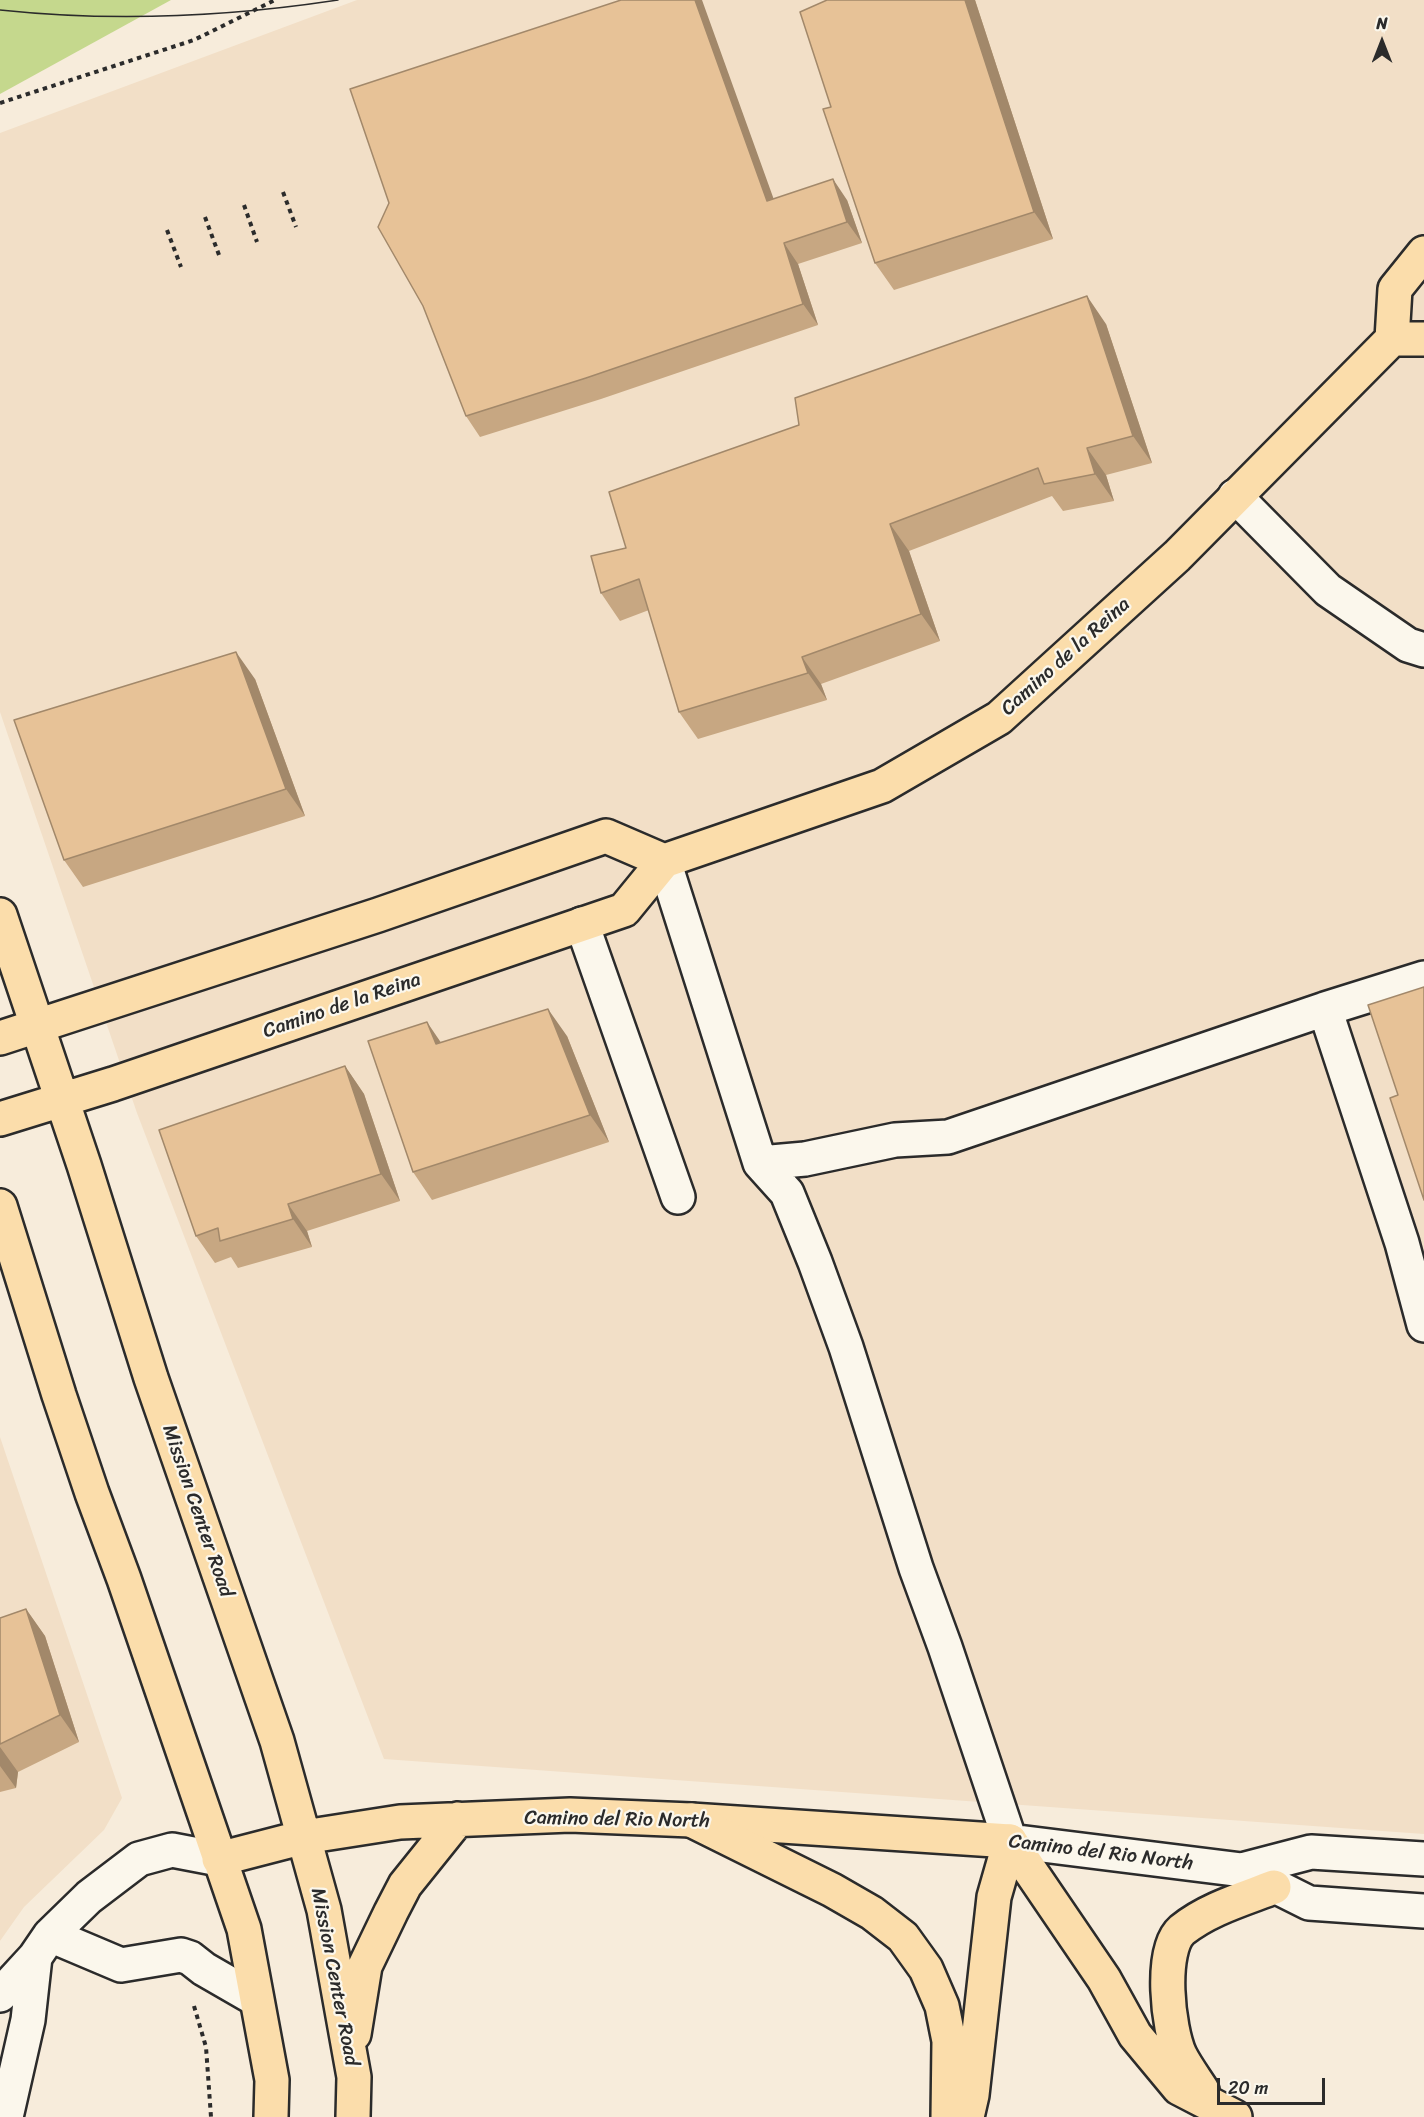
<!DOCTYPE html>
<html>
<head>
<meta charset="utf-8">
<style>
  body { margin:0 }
  #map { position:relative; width:1424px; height:2117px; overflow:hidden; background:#f7ecdb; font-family:Sriracha,sans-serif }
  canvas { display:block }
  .north { position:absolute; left:1352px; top:12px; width:60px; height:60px; -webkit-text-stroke:4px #fbf7ec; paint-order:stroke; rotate:0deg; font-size:16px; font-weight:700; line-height:24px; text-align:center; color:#2b2b2b }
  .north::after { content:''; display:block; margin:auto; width:21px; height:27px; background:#2b2b2b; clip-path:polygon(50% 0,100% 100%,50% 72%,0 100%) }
  .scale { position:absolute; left:1217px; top:2078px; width:108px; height:27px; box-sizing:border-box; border:3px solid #2b2b2b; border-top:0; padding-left:8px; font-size:18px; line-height:21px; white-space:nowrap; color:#2b2b2b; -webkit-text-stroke:4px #fbf7ec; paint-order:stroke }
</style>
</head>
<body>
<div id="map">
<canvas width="1424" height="2117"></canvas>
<div class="north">N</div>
<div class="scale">20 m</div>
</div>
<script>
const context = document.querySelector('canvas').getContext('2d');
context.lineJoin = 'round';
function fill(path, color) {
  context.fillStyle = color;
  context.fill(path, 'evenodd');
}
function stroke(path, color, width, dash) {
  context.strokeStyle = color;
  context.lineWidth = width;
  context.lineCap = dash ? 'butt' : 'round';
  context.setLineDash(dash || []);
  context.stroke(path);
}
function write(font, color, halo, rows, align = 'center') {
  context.font = font + ' Sriracha,sans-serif';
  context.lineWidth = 4.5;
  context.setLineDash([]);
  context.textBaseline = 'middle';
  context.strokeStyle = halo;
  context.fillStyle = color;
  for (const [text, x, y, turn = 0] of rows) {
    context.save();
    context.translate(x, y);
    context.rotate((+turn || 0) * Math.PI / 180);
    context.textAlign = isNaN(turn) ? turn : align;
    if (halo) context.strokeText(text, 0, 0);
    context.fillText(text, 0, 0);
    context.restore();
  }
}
fill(new Path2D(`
  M 357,0 L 1424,0 L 1424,1834 L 384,1759 L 137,1113 L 0,712 L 0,133 Z
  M 0,1437 L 122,1798 L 104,1830 L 24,1907 L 0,1941 Z`), '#f2dfc7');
fill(new Path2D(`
  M 0,0 L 171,0 L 0,94 Z`), '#c5d88d');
const minor = new Path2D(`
  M 1235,496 L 1328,590 L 1408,645 L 1424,650
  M 664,861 L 760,1163 L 787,1193 L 815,1262 L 846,1347 L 916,1568 L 945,1647 L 1010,1841 L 1242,1870 L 1311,1852 L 1424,1859
  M 582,924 L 678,1197
  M 1325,1009 L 1402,1243 L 1424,1325
  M 760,1163 L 805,1159 L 895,1140 L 948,1137 L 1325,1009 L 1424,978
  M 1249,1873 L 1309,1903 L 1424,1911
  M 50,1935 L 121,1965 L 181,1955 L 190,1958 L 204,1969 L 256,1999
  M 0,1995 L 35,1957 L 50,1935 L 89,1897 L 139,1859 L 172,1850 L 219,1859
  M 6,2117 L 28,2020 L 35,1957`);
const major = new Path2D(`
  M 1392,339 L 1424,339
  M 0,915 L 84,1165 L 151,1378 L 277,1741 L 324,1910 L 354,2077 L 353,2117
  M 0,1038 L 378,915 L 606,836 L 664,861
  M 0,1119 L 113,1084 L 624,910 L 664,861 L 882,786 L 999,718 L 1177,556 L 1392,339 L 1395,289 L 1424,253
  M 0,1206 L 59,1395 L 92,1493 L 124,1579 L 244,1929 L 272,2080 L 271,2117
  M 219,1859 L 304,1837 L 400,1822 L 570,1815 L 691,1820 L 1010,1841
  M 354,2034 L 365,1966 L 391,1912 L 405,1885 L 458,1819`);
const highway = new Path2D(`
  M 691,1820 L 832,1890 L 872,1913 L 903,1937 L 926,1969 L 942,2006 L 949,2041 L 948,2117
  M 1010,1841 L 1104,1979 L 1135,2035 L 1179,2088 L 1235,2117
  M 1202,2090 C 1195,2079 1186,2067 1180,2055 C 1168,2029 1159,1950 1182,1930 C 1208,1909 1243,1899 1274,1887
  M 967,2117 L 972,2095 L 994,1897 L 1010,1841`);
stroke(minor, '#2b2b2b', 38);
stroke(major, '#2b2b2b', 38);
stroke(highway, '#2b2b2b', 38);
stroke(new Path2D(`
  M 0,103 L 194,40 L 275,0
  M 283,192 L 296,227
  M 244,205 L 257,242
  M 205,217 L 219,255
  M 167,230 L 181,267
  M 194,2006 L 206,2047 L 211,2117`), '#2b2b2b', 4, [4.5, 4.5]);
stroke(minor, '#fbf7ec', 33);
stroke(major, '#fbddab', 33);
stroke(highway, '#fbddab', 33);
stroke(new Path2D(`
  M 0,10 C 113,22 226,17 338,0`), '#2b2b2b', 1.5);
fill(new Path2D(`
  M 975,0 L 1053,239 L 894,290 L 875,263 L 831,107 Z
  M 774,199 L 847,200 L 862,243 L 798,264 L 818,325 L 601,399 L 480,437 L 466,416 Z
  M 1106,324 L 1152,463 L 1106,475 L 1114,501 L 1063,511 L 1052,496 L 909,551 L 940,641 L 821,684 L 827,700 L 698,739 L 679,712 L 649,610 L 620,621 L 601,593 L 626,548 Z
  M 255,679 L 305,816 L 83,887 L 64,860 Z
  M 567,1036 L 609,1142 L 432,1200 L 413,1172 L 440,1042 Z
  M 345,1066 L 364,1094 L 400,1201 L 307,1231 L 312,1247 L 238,1268 L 231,1257 L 215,1263 L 196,1236 Z
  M 26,1609 L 45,1636 L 79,1742 L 18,1772 L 16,1788 L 0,1792 L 0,1618 Z`), '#c7a782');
fill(new Path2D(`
  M 695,0 L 702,0 L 782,222 L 767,201 Z
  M 965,0 L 975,0 L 1053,239 L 1034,212 Z
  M 833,179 L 847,200 L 862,243 L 847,222 Z
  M 784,243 L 798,264 L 818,325 L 803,304 Z
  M 1087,296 L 1106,324 L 1152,463 L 1133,436 Z
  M 1087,448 L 1106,475 L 1114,501 L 1095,474 Z
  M 890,524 L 909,551 L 940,641 L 921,614 Z
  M 236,652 L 255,679 L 305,816 L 286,789 Z
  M 802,657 L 821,684 L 827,700 L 808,673 Z
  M 548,1009 L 567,1036 L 609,1142 L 590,1115 Z
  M 427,1022 L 446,1050 L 436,1044 Z
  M 345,1066 L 364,1094 L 400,1201 L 381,1174 Z
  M 288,1204 L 307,1231 L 312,1247 L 293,1219 Z
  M 26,1609 L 45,1636 L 79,1742 L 60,1715 Z
  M 0,1747 L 18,1772 L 16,1788 L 0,1766 Z`), '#a2886a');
const building = new Path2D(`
  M 621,0 L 695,0 L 767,201 L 833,179 L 847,222 L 784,243 L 803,304 L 586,378 L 466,416 L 423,306 L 378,227 L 389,203 L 350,89 Z
  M 827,0 L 965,0 L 1034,212 L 875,263 L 823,109 L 831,107 L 800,12 Z
  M 1087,296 L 1133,436 L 1087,448 L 1095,474 L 1044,484 L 1038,468 L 890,524 L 921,614 L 802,657 L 808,673 L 679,712 L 639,579 L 601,593 L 591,556 L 626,548 L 609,492 L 799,425 L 795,398 Z
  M 236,652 L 286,789 L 64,860 L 14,720 Z
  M 1424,987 L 1424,1200 L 1390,1098 L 1398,1095 L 1368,1005 Z
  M 548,1009 L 590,1115 L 413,1172 L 368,1041 L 427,1022 L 436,1044 Z
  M 345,1066 L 381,1174 L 288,1204 L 293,1219 L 220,1241 L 218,1228 L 196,1236 L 159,1130 Z
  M 26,1609 L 60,1715 L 0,1744 L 0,1618 Z`);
fill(building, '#e7c297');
stroke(building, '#a2886a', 1.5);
write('20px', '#2b2b2b', '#fbf7ec', [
  ["Camino de la Reina",1066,657,-42],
  ["Camino de la Reina",342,1006,-19],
  ["Mission Center Road",197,1511,71],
  ["Camino del Rio North",617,1820,1],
  ["Camino del Rio North",1101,1853,7],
  ["Mission Center Road",334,1977,79]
]);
</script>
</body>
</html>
